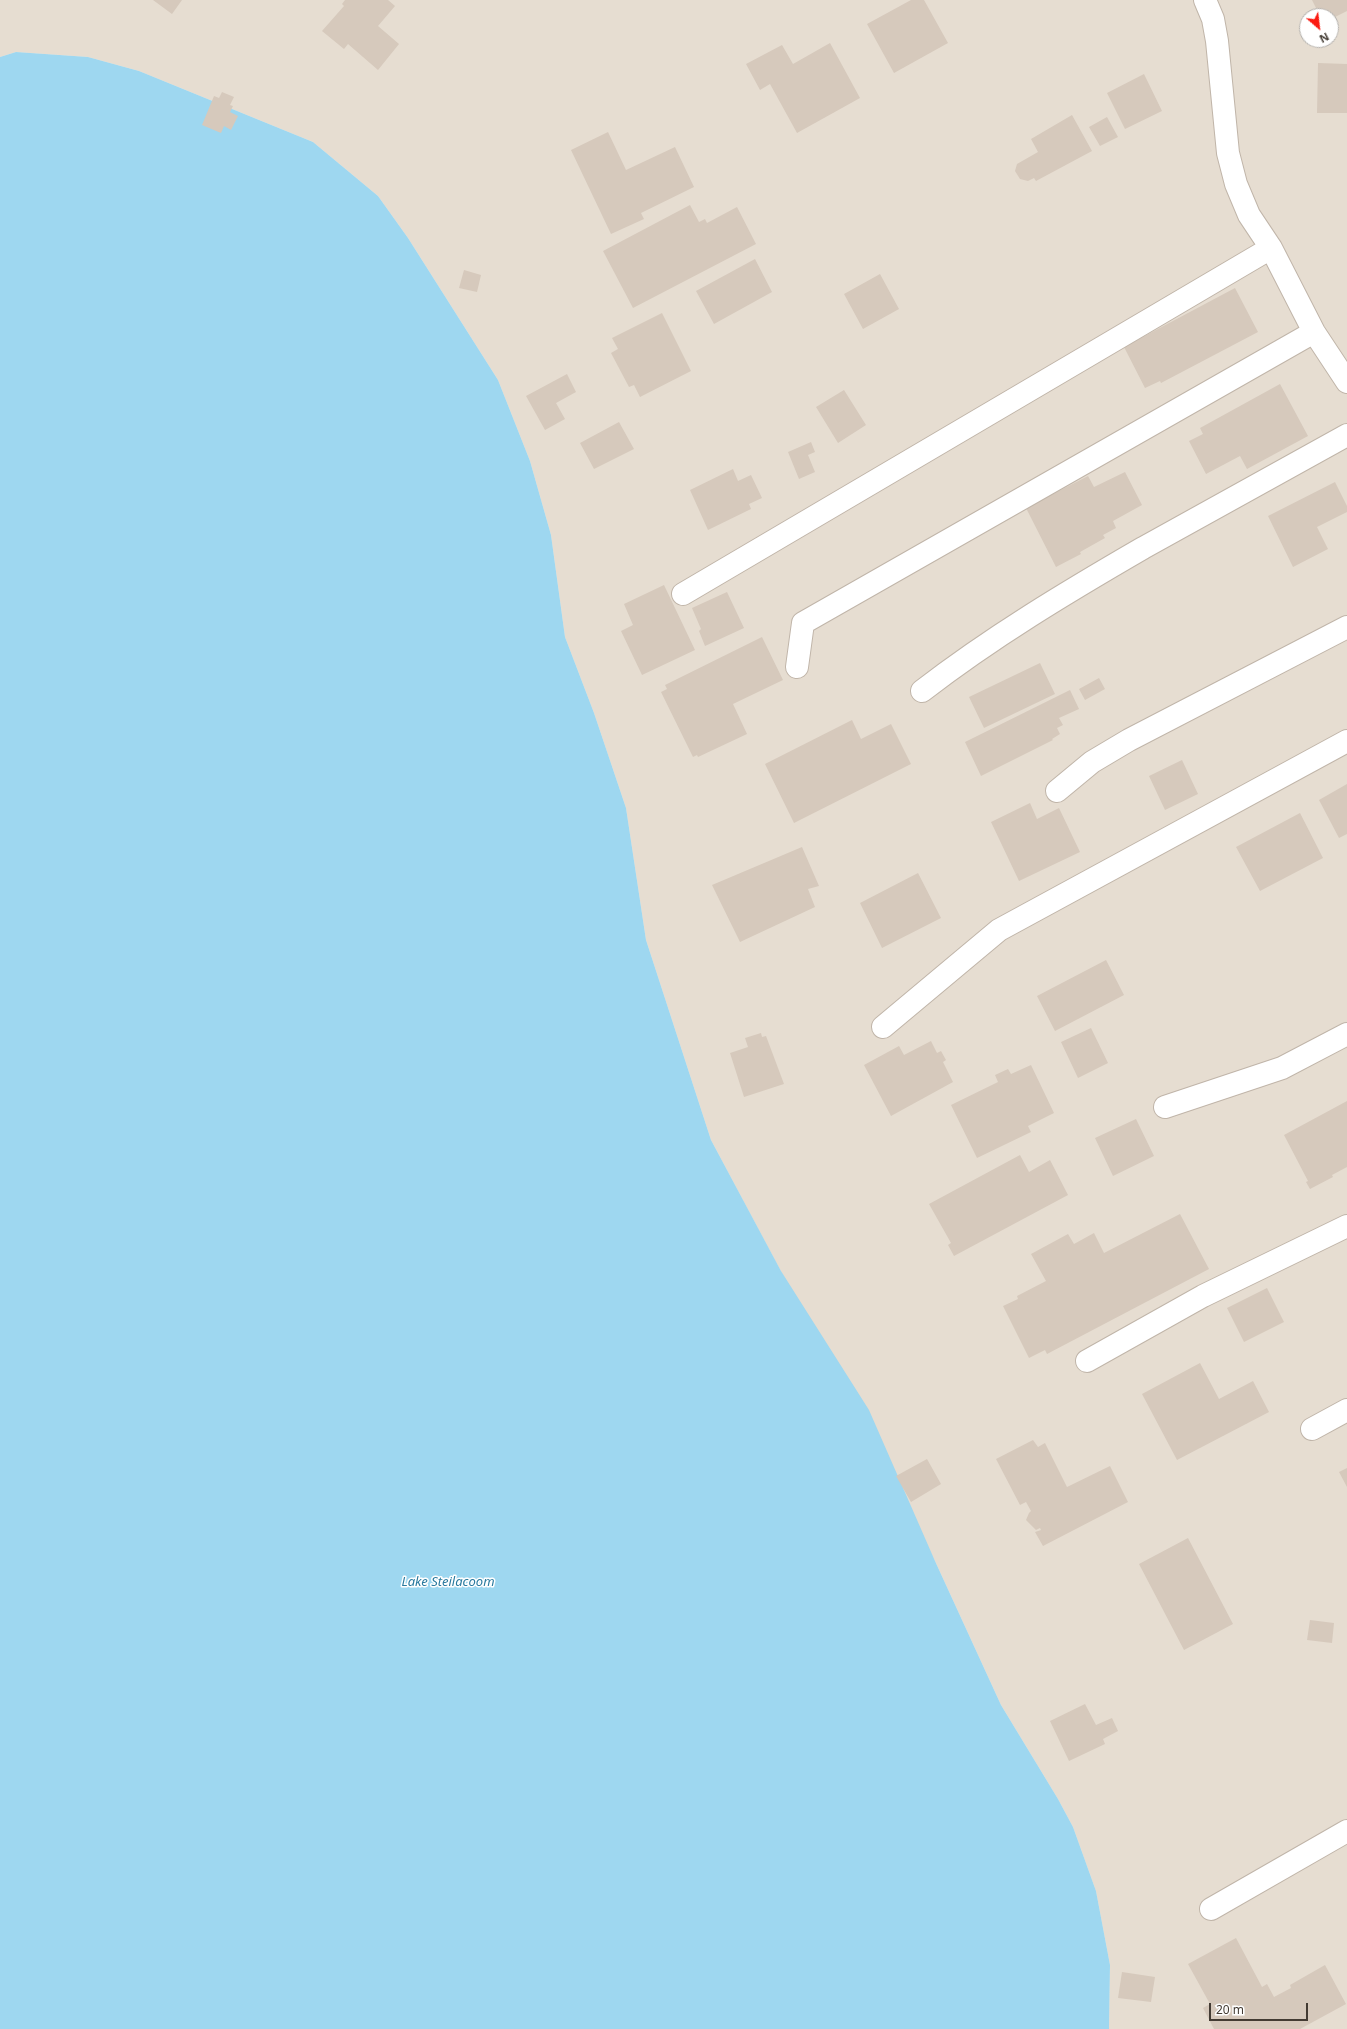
<!DOCTYPE html>
<html>
<head>
<meta charset="utf-8">
<style>
  body { margin:0 }
  #map { position:relative; width:1347px; height:2029px; overflow:hidden; background:#f2ece3; font-family:"Noto Sans",sans-serif }
  canvas { display:block }
  .north { position:absolute; left:1299px; top:8px; width:40px; height:40px; box-sizing:border-box; background:#fff; border:1px solid #b4b1ad; border-radius:50%; rotate:152deg; font-size:11px; font-weight:700; line-height:16px; text-align:center; color:#433b33 }
  .north::after { content:''; display:block; margin:auto; width:14px; height:18px; background:#fb1a11; clip-path:polygon(50% 0,100% 100%,50% 72%,0 100%) }
  .scale { position:absolute; left:1209px; top:2003px; width:99px; height:18px; box-sizing:border-box; border:2px solid #433b33; border-top:0; padding-left:5px; font-size:12px; line-height:14px; white-space:nowrap; color:#433b33; -webkit-text-stroke:3px #fff; paint-order:stroke }
</style>
</head>
<body>
<div id="map">
<canvas width="1347" height="2029"></canvas>
<div class="north">N</div>
<div class="scale">20 m</div>
</div>
<script>
const context = document.querySelector('canvas').getContext('2d');
context.lineJoin = 'round';
function fill(path, color) {
  context.fillStyle = color;
  context.fill(path, 'evenodd');
}
function stroke(path, color, width, dash) {
  context.strokeStyle = color;
  context.lineWidth = width;
  context.lineCap = dash ? 'butt' : 'round';
  context.setLineDash(dash || []);
  context.stroke(path);
}
function write(font, color, halo, rows, align = 'center') {
  context.font = font + ' "Noto Sans",sans-serif';
  context.lineWidth = 3;
  context.setLineDash([]);
  context.textBaseline = 'middle';
  context.strokeStyle = halo;
  context.fillStyle = color;
  for (const [text, x, y, turn = 0] of rows) {
    context.save();
    context.translate(x, y);
    context.rotate((+turn || 0) * Math.PI / 180);
    context.textAlign = isNaN(turn) ? turn : align;
    if (halo) context.strokeText(text, 0, 0);
    context.fillText(text, 0, 0);
    context.restore();
  }
}
fill(new Path2D(`
  M 0,0 L 1347,0 L 1347,2029 L 1109,2029 L 1110,1965 L 1096,1891 L 1073,1827 L 1058,1799 L 1001,1705 L 935,1561 L 711,1140 L 646,940 L 626,808 L 594,713 L 565,637 L 551,535 L 530,461 L 498,380 L 408,238 L 378,196 L 313,142 L 139,71 L 88,57 L 16,52 L 0,57 ZM 1307,16 L 1331,16 L 1331,40 L 1307,40 Z`), '#e6ddd1');
fill(new Path2D(`
  M 16,52 L 88,57 L 139,71 L 313,142 L 378,196 L 408,238 L 498,380 L 530,461 L 551,535 L 565,637 L 594,713 L 626,808 L 646,940 L 711,1140 L 781,1271 L 869,1410 L 935,1561 L 1001,1705 L 1058,1799 L 1073,1827 L 1096,1891 L 1110,1965 L 1109,2029 L 0,2029 L 0,57 Z`), '#9ed7f0');
fill(new Path2D(`
  M 153,0 L 182,0 L 172,14 Z
  M 345,0 L 388,0 L 395,6 L 378,26 L 399,44 L 378,70 L 348,44 L 344,49 L 322,31 L 344,6 L 342,4 Z
  M 911,0 L 924,0 L 948,43 L 894,73 L 867,24 Z
  M 1312,0 L 1347,0 L 1347,11 L 1331,19 L 1331,16 L 1320,16 Z
  M 830,43 L 860,98 L 797,133 L 770,84 L 760,90 L 746,64 L 782,45 L 793,64 Z
  M 1318,63 L 1347,64 L 1347,113 L 1317,113 Z
  M 1144,74 L 1162,111 L 1125,129 L 1107,93 Z
  M 222,92 L 234,97 L 230,105 L 233,106 L 230,112 L 238,116 L 231,130 L 224,126 L 221,133 L 202,125 L 214,96 L 219,98 Z
  M 1072,115 L 1092,151 L 1036,181 L 1034,178 L 1028,181 L 1020,179 L 1015,171 L 1017,164 L 1038,152 L 1031,139 Z
  M 1107,117 L 1118,137 L 1100,146 L 1089,127 Z
  M 608,132 L 626,170 L 675,147 L 694,187 L 641,213 L 644,219 L 611,234 L 571,150 Z
  M 690,205 L 699,222 L 705,219 L 707,223 L 737,207 L 756,244 L 633,308 L 603,251 Z
  M 755,259 L 772,292 L 714,324 L 696,291 Z
  M 464,270 L 481,275 L 477,292 L 459,288 Z
  M 880,274 L 899,309 L 863,329 L 844,294 Z
  M 1235,288 L 1258,332 L 1161,383 L 1160,381 L 1145,388 L 1124,347 Z
  M 662,313 L 691,371 L 640,397 L 634,385 L 629,387 L 611,353 L 618,349 L 612,338 Z
  M 567,374 L 576,392 L 556,403 L 565,419 L 545,430 L 526,396 Z
  M 1280,384 L 1308,436 L 1247,469 L 1240,456 L 1206,474 L 1189,441 L 1203,434 L 1200,428 Z
  M 844,390 L 866,425 L 838,443 L 816,407 Z
  M 619,422 L 634,449 L 594,469 L 580,443 Z
  M 811,442 L 815,452 L 808,455 L 815,472 L 799,479 L 788,452 Z
  M 733,469 L 738,481 L 751,475 L 762,498 L 749,504 L 751,509 L 708,530 L 690,490 Z
  M 1125,472 L 1142,505 L 1113,521 L 1116,528 L 1103,535 L 1105,538 L 1080,552 L 1081,554 L 1056,567 L 1026,508 L 1088,476 L 1094,487 Z
  M 1335,482 L 1347,506 L 1347,512 L 1317,527 L 1328,549 L 1293,567 L 1268,516 Z
  M 664,585 L 695,650 L 642,675 L 621,631 L 633,625 L 624,604 Z
  M 727,592 L 744,628 L 705,646 L 699,631 L 701,629 L 692,608 Z
  M 762,637 L 783,680 L 733,704 L 747,734 L 698,757 L 697,755 L 693,757 L 661,692 L 667,689 L 665,685 Z
  M 1040,663 L 1055,694 L 984,728 L 969,697 Z
  M 1099,678 L 1105,689 L 1085,700 L 1079,689 Z
  M 1070,690 L 1079,709 L 1059,718 L 1063,725 L 1057,728 L 1060,734 L 1052,739 L 1053,740 L 981,776 L 965,742 Z
  M 852,720 L 861,739 L 891,724 L 911,764 L 794,823 L 765,764 Z
  M 1182,760 L 1198,794 L 1165,810 L 1149,776 Z
  M 1347,784 L 1347,834 L 1339,838 L 1319,800 Z
  M 1030,803 L 1037,819 L 1059,808 L 1080,852 L 1019,881 L 991,822 Z
  M 1300,813 L 1323,858 L 1260,891 L 1236,847 Z
  M 802,847 L 819,886 L 808,889 L 815,907 L 740,942 L 712,885 Z
  M 918,873 L 941,918 L 882,948 L 860,903 Z
  M 1106,960 L 1124,995 L 1055,1031 L 1037,996 Z
  M 1091,1028 L 1108,1063 L 1078,1078 L 1061,1042 Z
  M 761,1033 L 762,1037 L 766,1036 L 784,1084 L 744,1097 L 730,1053 L 748,1047 L 745,1038 Z
  M 931,1041 L 937,1053 L 941,1051 L 946,1060 L 943,1062 L 953,1082 L 891,1116 L 864,1065 L 899,1046 L 904,1055 Z
  M 1031,1065 L 1054,1113 L 1028,1126 L 1031,1132 L 977,1158 L 951,1105 L 998,1082 L 995,1075 L 1008,1069 L 1011,1074 Z
  M 1347,1101 L 1347,1167 L 1332,1175 L 1333,1177 L 1310,1189 L 1306,1182 L 1308,1181 L 1284,1135 Z
  M 1136,1119 L 1154,1156 L 1113,1176 L 1095,1138 Z
  M 1020,1155 L 1029,1172 L 1050,1160 L 1068,1195 L 954,1256 L 948,1245 L 951,1243 L 929,1204 Z
  M 1180,1214 L 1209,1269 L 1047,1354 L 1045,1350 L 1029,1358 L 1003,1306 L 1018,1299 L 1017,1296 L 1046,1281 L 1031,1254 L 1068,1234 L 1074,1244 L 1094,1233 L 1104,1253 Z
  M 1267,1288 L 1284,1322 L 1244,1342 L 1227,1308 Z
  M 1200,1363 L 1219,1399 L 1253,1381 L 1269,1412 L 1177,1460 L 1142,1394 Z
  M 1033,1440 L 1038,1447 L 1045,1443 L 1067,1487 L 1110,1466 L 1128,1502 L 1043,1546 L 1035,1532 L 1041,1530 L 1040,1528 L 1036,1530 L 1026,1520 L 1029,1513 L 1031,1511 L 1026,1502 L 1020,1505 L 996,1459 Z
  M 927,1459 L 941,1484 L 911,1502 L 896,1476 Z
  M 1347,1468 L 1347,1487 L 1339,1472 Z
  M 1188,1538 L 1233,1624 L 1184,1650 L 1139,1564 Z
  M 1310,1620 L 1334,1623 L 1332,1643 L 1307,1640 Z
  M 1085,1704 L 1096,1725 L 1112,1718 L 1118,1731 L 1103,1739 L 1105,1744 L 1069,1761 L 1050,1721 Z
  M 1236,1938 L 1262,1987 L 1267,1984 L 1274,1997 L 1291,1988 L 1290,1985 L 1325,1965 L 1346,2004 L 1300,2029 L 1214,2029 L 1203,2008 L 1210,2004 L 1188,1964 Z
  M 1122,1972 L 1155,1977 L 1151,2002 L 1118,1998 Z`), '#d6c9bc');
const minor = new Path2D(`
  M 1205,0 L 1213,19 L 1217,41 L 1228,153 L 1236,184 L 1249,215 L 1271,248 L 1314,332 L 1347,382
  M 683,594 L 1271,248
  M 797,667 L 803,623 L 1314,332
  M 922,691 C 992,637 1067,592 1143,548 C 1211,510 1279,472 1347,435
  M 1057,791 L 1092,762 L 1129,740 L 1347,627
  M 883,1027 L 999,930 L 1347,741
  M 1165,1107 L 1282,1068 L 1347,1034
  M 1087,1361 L 1203,1296 L 1347,1226
  M 1312,1429 L 1347,1410
  M 1211,1909 L 1347,1831`);
stroke(minor, '#c0b5a9', 24);
stroke(minor, '#fff', 22);
write('italic 13px', '#2a7a9f', '#fff', [
  ["Lake Steilacoom",448,1582]
]);
</script>
</body>
</html>
